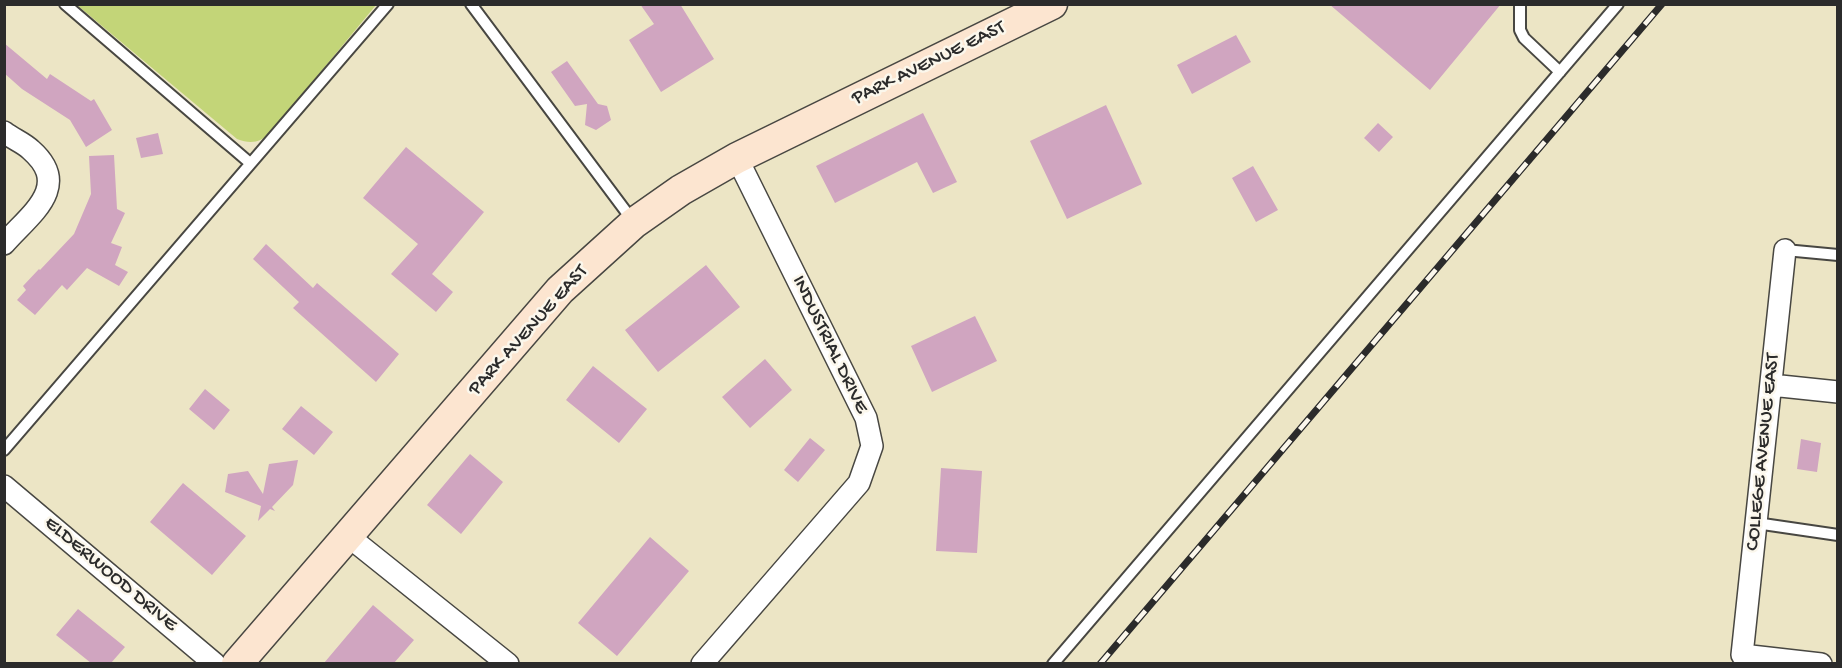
<!DOCTYPE html>
<html>
<head>
<meta charset="utf-8">
<style>
  body { margin:0 }
  #map { position:relative; width:1842px; height:668px; overflow:hidden; background:#ece5c5; font-family:"Gochi Hand",sans-serif }
  canvas { display:block }
  .frame { position:absolute; inset:0; border:6px solid #2b2b2b; pointer-events:none }
</style>
</head>
<body>
<div id="map">
<canvas width="1842" height="668"></canvas>
<div class="frame"></div>
</div>
<script>
const context = document.querySelector('canvas').getContext('2d');
context.lineJoin = 'round';
function fill(path, color) {
  context.fillStyle = color;
  context.fill(path, 'evenodd');
}
function stroke(path, color, width, dash) {
  context.strokeStyle = color;
  context.lineWidth = width;
  context.lineCap = dash ? 'butt' : 'round';
  context.setLineDash(dash || []);
  context.stroke(path);
}
function write(font, color, halo, rows, align = 'center') {
  context.font = font + ' "Gochi Hand",sans-serif';
  context.lineWidth = 5;
  context.setLineDash([]);
  context.textBaseline = 'middle';
  context.strokeStyle = halo;
  context.fillStyle = color;
  for (const [text, x, y, turn = 0] of rows) {
    context.save();
    context.translate(x, y);
    context.rotate((+turn || 0) * Math.PI / 180);
    context.textAlign = isNaN(turn) ? turn : align;
    if (halo) context.strokeText(text, 0, 0);
    context.fillText(text, 0, 0);
    context.restore();
  }
}
fill(new Path2D(`
  M 77,5 L 376,5 L 270,133 C 260,143 250,144 237,139 Z`), '#c3d578');
fill(new Path2D(`
  M 640,4 L 680,4 L 714,59 L 661,92 L 629,40 L 654,24 Z
  M 1329,4 L 1501,4 L 1430,90 Z
  M 1236,35 L 1251,62 L 1192,94 L 1177,65 Z
  M 4,43 L 47,79 L 50,74 L 91,101 L 94,99 L 112,130 L 86,147 L 70,120 L 22,89 L 4,73 Z
  M 567,61 L 598,104 L 607,106 L 611,120 L 596,130 L 585,125 L 587,104 L 575,106 L 551,72 Z
  M 1106,105 L 1142,184 L 1067,219 L 1030,141 Z
  M 923,113 L 957,182 L 933,193 L 917,162 L 835,203 L 816,166 Z
  M 1378,123 L 1393,137 L 1379,152 L 1364,138 Z
  M 158,133 L 163,154 L 141,158 L 136,138 Z
  M 406,147 L 484,212 L 432,274 L 453,292 L 436,312 L 391,274 L 418,244 L 363,198 Z
  M 114,155 L 117,209 L 125,213 L 111,243 L 122,247 L 115,265 L 128,272 L 119,286 L 87,268 L 67,290 L 62,285 L 35,315 L 17,300 L 26,290 L 23,286 L 39,269 L 40,270 L 74,234 L 91,194 L 89,156 Z
  M 1253,166 L 1278,210 L 1256,222 L 1232,178 Z
  M 266,244 L 313,288 L 317,283 L 399,354 L 376,382 L 293,308 L 299,302 L 253,259 Z
  M 706,265 L 740,307 L 658,372 L 625,330 Z
  M 975,316 L 997,361 L 932,392 L 911,346 Z
  M 765,359 L 792,390 L 750,428 L 722,397 Z
  M 593,366 L 647,409 L 619,443 L 566,400 Z
  M 205,389 L 230,410 L 214,430 L 189,409 Z
  M 301,406 L 333,432 L 314,455 L 282,429 Z
  M 810,438 L 825,450 L 798,482 L 784,470 Z
  M 1801,439 L 1821,443 L 1817,472 L 1797,469 Z
  M 470,454 L 503,482 L 461,534 L 427,505 Z
  M 298,460 L 293,485 L 272,507 L 275,511 L 270,509 L 258,521 L 261,506 L 225,492 L 228,474 L 248,471 L 263,494 L 269,464 Z
  M 941,468 L 982,471 L 977,553 L 936,551 Z
  M 183,483 L 246,536 L 212,575 L 150,522 Z
  M 650,537 L 689,571 L 617,656 L 578,623 Z
  M 373,605 L 414,640 L 394,663 L 324,663 Z
  M 78,609 L 125,647 L 111,663 L 91,663 L 56,635 Z`), '#d0a5c0');
const lane = new Path2D(`
  M 65,4 L 250,163
  M 471,4 L 633,221
  M 1520,4 L 1520,30 L 1524,38 L 1560,72
  M 1785,250 L 1838,255
  M 4,450 L 388,4
  M 1756,523 L 1838,535
  M 1053,664 L 1618,4`);
const street = new Path2D(`
  M 4,132 C 13,139 24,143 31,150 C 73,187 29,215 4,244
  M 1785,250 L 1742,655 L 1821,664
  M 1771,385 L 1838,392
  M 4,486 L 215,664
  M 348,536 L 508,664
  M 702,664 L 859,483 L 872,446 L 866,418 L 737,158`);
const secondary = new Path2D(`
  M 237,664 L 560,290 L 634,223 L 681,190 L 737,158 L 1052,4`);
stroke(lane, '#484742', 14);
stroke(street, '#484742', 24);
stroke(secondary, '#484742', 33);
stroke(lane, '#fff', 10);
stroke(street, '#fff', 21);
stroke(secondary, '#fce5d0', 30);
const rail = new Path2D(`
  M 1100,664 L 1662,4`);
stroke(rail, '#2b2b2b', 7);
stroke(rail, '#fbf7ec', 4.5, [14]);
write('20px', '#2b2b2b', '#fbf7ec', [
  ["PARK AVENUE EAST",929,64,-26],
  ["PARK AVENUE EAST",529,331,-48],
  ["INDUSTRIAL DRIVE",829,345,64],
  ["COLLEGE AVENUE EAST",1764,452,-84],
  ["ELDERWOOD DRIVE",110,575,40]
]);
</script>
</body>
</html>
